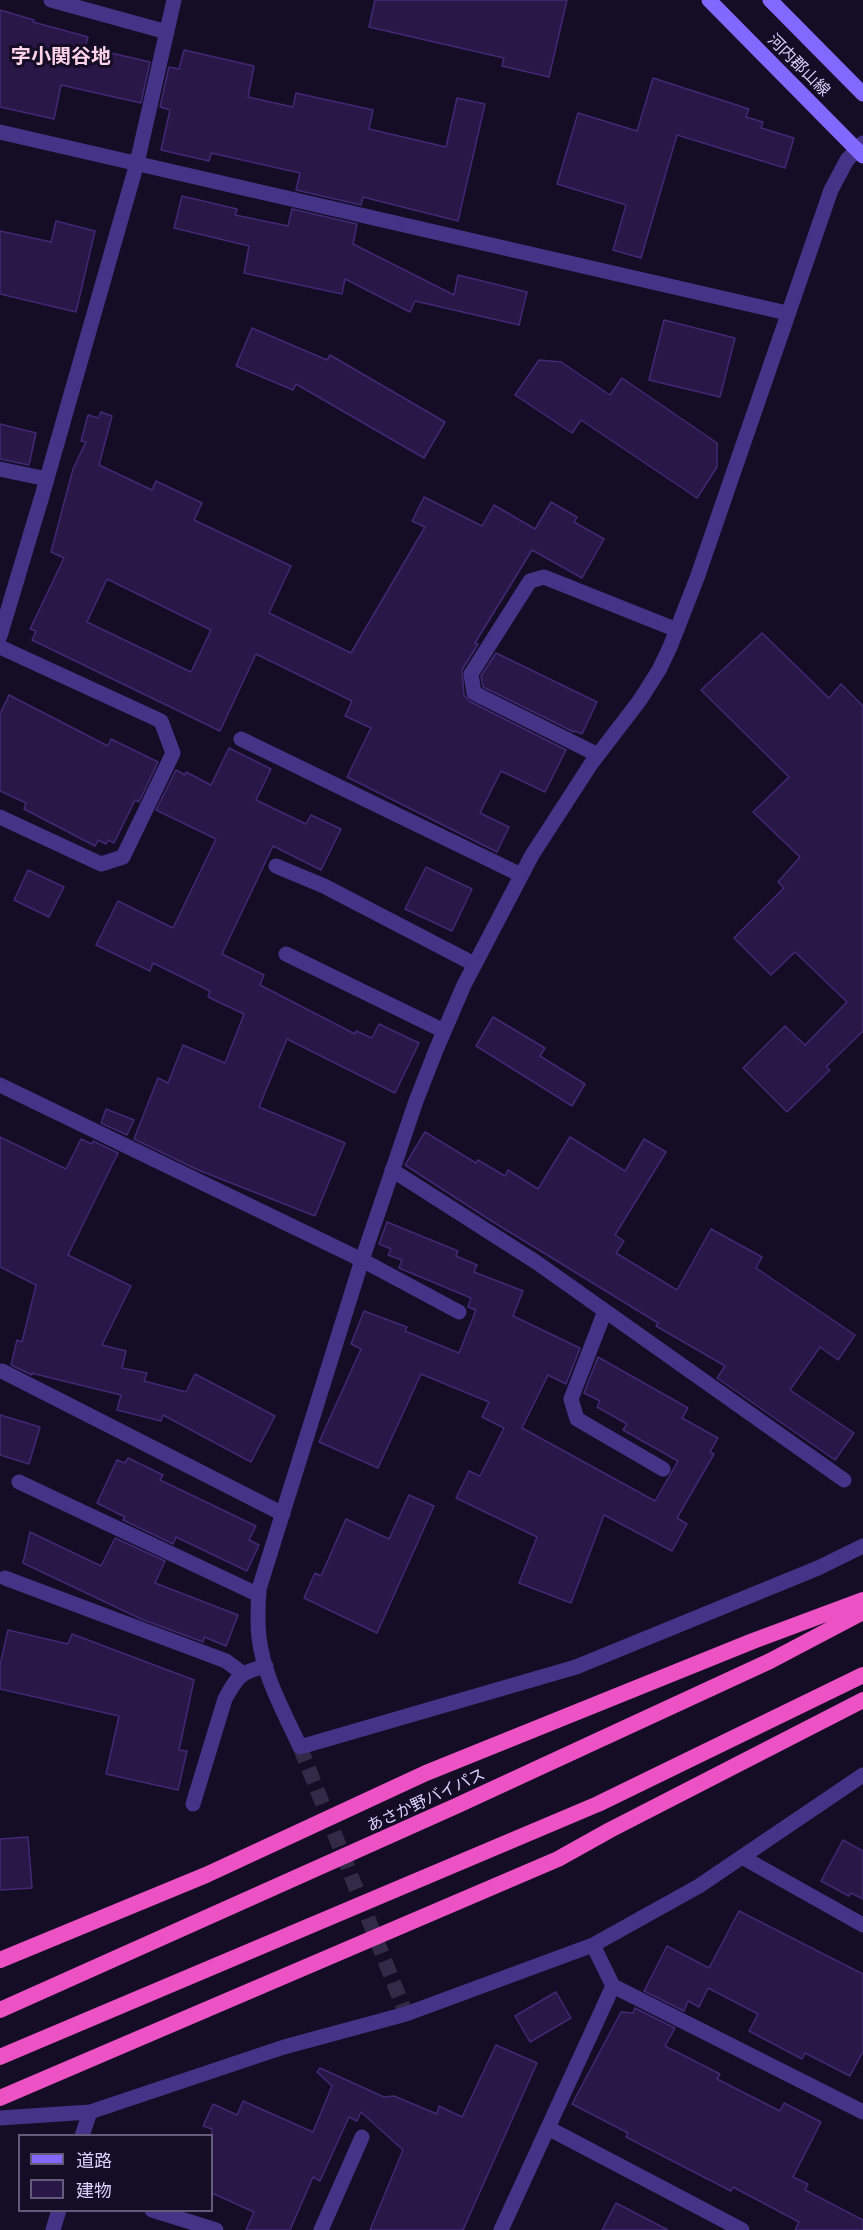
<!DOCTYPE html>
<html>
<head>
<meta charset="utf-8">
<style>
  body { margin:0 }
  #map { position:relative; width:863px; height:2230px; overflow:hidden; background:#140d25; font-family:"Exo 2","Noto Sans JP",sans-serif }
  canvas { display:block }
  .legend { position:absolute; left:18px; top:2134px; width:195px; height:78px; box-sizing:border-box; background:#140d25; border:2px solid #645b7c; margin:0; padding:8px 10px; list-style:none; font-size:18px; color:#ddd1ff }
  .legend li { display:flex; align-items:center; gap:12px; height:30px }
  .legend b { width:30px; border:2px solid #645b7c }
</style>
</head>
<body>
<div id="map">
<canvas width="863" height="2230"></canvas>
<ul class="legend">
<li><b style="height:8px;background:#8168ff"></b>道路</li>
<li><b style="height:16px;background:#281747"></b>建物</li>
</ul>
</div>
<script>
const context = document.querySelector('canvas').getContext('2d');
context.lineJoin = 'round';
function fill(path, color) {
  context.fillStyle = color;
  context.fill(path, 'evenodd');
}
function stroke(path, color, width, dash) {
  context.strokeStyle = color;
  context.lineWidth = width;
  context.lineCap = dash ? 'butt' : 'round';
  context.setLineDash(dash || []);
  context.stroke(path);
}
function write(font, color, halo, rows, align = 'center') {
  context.font = font + ' "Exo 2","Noto Sans JP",sans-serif';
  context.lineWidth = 6;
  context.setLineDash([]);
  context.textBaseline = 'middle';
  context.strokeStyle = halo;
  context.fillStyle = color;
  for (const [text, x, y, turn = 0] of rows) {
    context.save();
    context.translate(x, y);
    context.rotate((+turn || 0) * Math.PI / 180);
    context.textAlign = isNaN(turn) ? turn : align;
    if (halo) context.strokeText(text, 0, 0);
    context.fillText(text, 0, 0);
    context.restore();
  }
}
const building = new Path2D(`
  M 375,0 L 567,0 L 549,77 L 502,66 L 504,58 L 369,27 Z
  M 0,10 L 34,20 L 33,22 L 88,37 L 85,47 L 150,62 L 141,103 L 61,85 L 54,119 L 0,107 Z
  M 184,50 L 254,66 L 248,97 L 293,107 L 296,93 L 373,110 L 369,129 L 446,147 L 457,98 L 485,104 L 458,221 L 363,197 L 361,205 L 296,190 L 300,173 L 211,153 L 209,161 L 161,150 L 170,110 L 160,107 L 169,67 L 179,69 Z
  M 653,78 L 749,109 L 746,117 L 763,122 L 761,128 L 794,138 L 785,168 L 677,135 L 641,258 L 613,250 L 626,205 L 557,184 L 578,113 L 637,131 Z
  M 182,196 L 237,209 L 235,215 L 288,226 L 292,209 L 357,224 L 353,244 L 454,295 L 458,275 L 527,292 L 519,325 L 415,301 L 410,312 L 345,279 L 342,294 L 244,273 L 249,246 L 174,228 Z
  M 56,221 L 95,231 L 76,312 L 0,294 L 0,231 L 51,242 Z
  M 664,320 L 735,338 L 720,397 L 649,380 Z
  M 252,328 L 327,360 L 330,355 L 445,422 L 424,458 L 296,384 L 293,390 L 236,366 Z
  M 539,360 L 561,362 L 610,395 L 622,378 L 717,443 L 717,467 L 697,498 L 581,420 L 572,433 L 515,395 Z
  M 101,412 L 112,416 L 99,465 L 152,490 L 156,481 L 202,503 L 194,520 L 291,566 L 269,613 L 351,653 L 425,527 L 412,521 L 424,497 L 482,526 L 494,505 L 535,529 L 551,502 L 577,517 L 574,522 L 604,539 L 582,578 L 532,550 L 475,643 L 478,644 L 462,670 L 464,695 L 469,701 L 566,750 L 545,792 L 501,771 L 480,813 L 509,827 L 497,852 L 347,777 L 371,728 L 345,716 L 352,701 L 256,654 L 220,731 L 32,640 L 36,631 L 30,629 L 64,558 L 51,552 L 73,469 L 86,442 L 81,441 L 88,415 L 98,418 ZM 107,579 L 211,630 L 191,672 L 87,622 Z
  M 0,424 L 36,433 L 29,465 L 0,459 Z
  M 762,633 L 829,698 L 841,684 L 863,706 L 863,1031 L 826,1067 L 830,1070 L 787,1112 L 743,1068 L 785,1026 L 805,1045 L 847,1002 L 795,952 L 771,975 L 734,938 L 784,888 L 778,882 L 800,857 L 753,812 L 789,777 L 701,690 Z
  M 496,653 L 597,702 L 582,734 L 575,731 L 574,732 L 483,687 L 481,676 Z
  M 9,695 L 108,746 L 111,739 L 158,762 L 139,802 L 135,800 L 114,843 L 108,840 L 106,844 L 98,840 L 95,846 L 24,809 L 26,803 L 0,791 L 0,714 Z
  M 229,748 L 271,769 L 256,800 L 306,824 L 311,815 L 341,829 L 321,870 L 273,846 L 222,954 L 264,975 L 260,985 L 355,1034 L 356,1031 L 372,1038 L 379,1024 L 419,1043 L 395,1093 L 287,1039 L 259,1107 L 345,1143 L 315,1216 L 198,1170 L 134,1139 L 158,1078 L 168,1083 L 183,1045 L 225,1063 L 244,1014 L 208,997 L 210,991 L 153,963 L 150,971 L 96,945 L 118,901 L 173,928 L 216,839 L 156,810 L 176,770 L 185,775 L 186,772 L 211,785 Z
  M 426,867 L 472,889 L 452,931 L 405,909 Z
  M 28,870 L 64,887 L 49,917 L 14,900 Z
  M 493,1017 L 545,1048 L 540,1056 L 585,1084 L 572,1106 L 476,1046 Z
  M 106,1109 L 134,1120 L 127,1135 L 101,1123 Z
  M 425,1132 L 476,1163 L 478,1160 L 505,1176 L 508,1170 L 538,1189 L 570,1137 L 625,1171 L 644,1139 L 666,1152 L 615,1235 L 624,1241 L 616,1253 L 677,1290 L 711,1229 L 762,1257 L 756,1268 L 855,1335 L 838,1360 L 820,1347 L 790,1390 L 854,1433 L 835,1460 L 717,1378 L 725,1366 L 656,1326 L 658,1323 L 490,1220 L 405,1165 Z
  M 0,1137 L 66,1169 L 81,1139 L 92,1144 L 93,1141 L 118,1153 L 68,1255 L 131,1286 L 102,1345 L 126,1351 L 122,1368 L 147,1373 L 144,1381 L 186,1392 L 195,1374 L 275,1416 L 251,1462 L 163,1415 L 161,1421 L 117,1410 L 121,1395 L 47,1377 L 32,1373 L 32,1375 L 11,1365 L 17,1340 L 22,1342 L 36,1285 L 0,1267 Z
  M 387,1222 L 458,1251 L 456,1256 L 477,1265 L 474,1272 L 523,1291 L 513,1316 L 580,1348 L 566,1384 L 548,1375 L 522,1428 L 655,1501 L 678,1461 L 623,1430 L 627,1424 L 597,1407 L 600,1401 L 584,1393 L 598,1357 L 688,1408 L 682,1418 L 718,1438 L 710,1452 L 714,1454 L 677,1518 L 687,1524 L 672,1551 L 604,1515 L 571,1603 L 519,1583 L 537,1537 L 456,1498 L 469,1471 L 480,1476 L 504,1428 L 482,1417 L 489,1402 L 421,1374 L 378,1468 L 319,1442 L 361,1349 L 351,1344 L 364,1311 L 407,1327 L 405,1331 L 459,1353 L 476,1310 L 468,1307 L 471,1298 L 399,1268 L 402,1260 L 388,1255 L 391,1249 L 379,1244 Z
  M 0,1415 L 40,1427 L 29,1464 L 0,1455 Z
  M 128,1458 L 163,1475 L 160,1480 L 256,1526 L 249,1540 L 259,1545 L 247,1571 L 176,1537 L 173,1544 L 123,1520 L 125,1517 L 97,1503 L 117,1460 L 125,1463 Z
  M 409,1495 L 434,1506 L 377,1633 L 304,1598 L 315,1573 L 321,1576 L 346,1519 L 389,1539 Z
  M 30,1532 L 101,1566 L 115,1538 L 165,1561 L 155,1583 L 238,1615 L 226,1646 L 204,1637 L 203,1642 L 141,1619 L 23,1563 Z
  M 8,1630 L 68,1644 L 72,1634 L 194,1680 L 179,1750 L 187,1751 L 178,1790 L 106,1774 L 119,1716 L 0,1689 L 0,1665 Z
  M 28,1837 L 32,1888 L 0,1890 L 0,1839 Z
  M 843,1840 L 863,1851 L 863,1899 L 851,1893 L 849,1896 L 821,1881 Z
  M 739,1911 L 863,1974 L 863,2051 L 850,2076 L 805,2053 L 802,2059 L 749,2031 L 758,2014 L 708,1988 L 699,2007 L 688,2001 L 684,2011 L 644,1991 L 667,1946 L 709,1968 Z
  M 556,1992 L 571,2018 L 530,2042 L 515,2016 Z
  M 635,2008 L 675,2028 L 665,2046 L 720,2074 L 717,2079 L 780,2111 L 784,2103 L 821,2122 L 793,2177 L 808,2184 L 805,2190 L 863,2220 L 863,2230 L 795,2230 L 799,2222 L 733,2187 L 731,2191 L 626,2137 L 628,2133 L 572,2104 L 621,2012 L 633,2013 Z
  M 496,2045 L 537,2063 L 463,2230 L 370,2230 L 403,2150 L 361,2112 L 357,2121 L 349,2117 L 320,2181 L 313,2177 L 290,2230 L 246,2230 L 254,2212 L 212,2193 L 212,2129 L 203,2126 L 213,2104 L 237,2115 L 243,2101 L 313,2132 L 332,2086 L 317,2072 L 320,2068 L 384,2097 L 394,2096 L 437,2114 L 439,2106 L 462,2117 Z
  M 616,2203 L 668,2230 L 602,2230 Z`);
fill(building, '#281747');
stroke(building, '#422875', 1.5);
stroke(new Path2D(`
  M 300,1747 L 406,2014`), '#322a46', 15, [15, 8]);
stroke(new Path2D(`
  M 51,0 L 167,32
  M 0,132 L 787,313
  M 863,143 L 847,160 L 831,190 L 697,578 L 670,647 L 659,670 L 640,700 L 591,764 L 532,855 L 464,985 L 436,1050 L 416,1101 L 362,1260 L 259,1589 C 258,1605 257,1620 259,1637 C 263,1675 284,1712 300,1747 L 576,1667 L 818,1568 L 863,1546
  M 0,469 L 47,479
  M 0,636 L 42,496 L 137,163 L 174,0
  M 0,647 L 161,721 L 173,753 L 123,857 L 101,864 L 0,817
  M 241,739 L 521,875
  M 598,755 L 474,693 L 471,674 L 530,581 L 544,577 L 677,630
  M 276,866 L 324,886 L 474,964
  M 286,954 L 444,1031
  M 0,1085 L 362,1260 L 459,1312
  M 392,1170 L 536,1262 L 844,1480
  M 605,1311 L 571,1399 L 577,1419 L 663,1469
  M 2,1371 L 283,1514
  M 19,1482 L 259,1595
  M 5,1578 L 226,1661 L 242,1673
  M 193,1804 L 225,1699 C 237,1677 240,1672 266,1666
  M 742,1857 L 863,1925
  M 613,1986 L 863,2112
  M 0,2118 L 90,2112
  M 548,2128 L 742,2230
  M 82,2136 L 90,2112 L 284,2047 L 406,2014 L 593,1945 L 699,1886 L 863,1775
  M 152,2210 L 216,2230
  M 53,2230 L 59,2210
  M 321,2230 L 362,2137
  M 501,2230 L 613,1986 L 593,1945`), '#433487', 15);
stroke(new Path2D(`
  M 709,0 L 863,156
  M 770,0 L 863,94`), '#8168ff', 15);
stroke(new Path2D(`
  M 0,1960 L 206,1875 L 426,1773 L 753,1641 L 863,1600
  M 0,2010 L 456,1806 L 770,1661 L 863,1612
  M 0,2057 L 598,1804 L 863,1675
  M 0,2098 L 558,1859 L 610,1830 L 863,1700`), '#ec52c4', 16);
write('16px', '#ddd1ff', '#140d25', [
  ["河内郡山線",799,65,45],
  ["あさか野バイパス",426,1800,-25]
]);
write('bold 20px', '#ffd3e8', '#140d25', [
  ["字小関谷地",61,56]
]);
</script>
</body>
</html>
